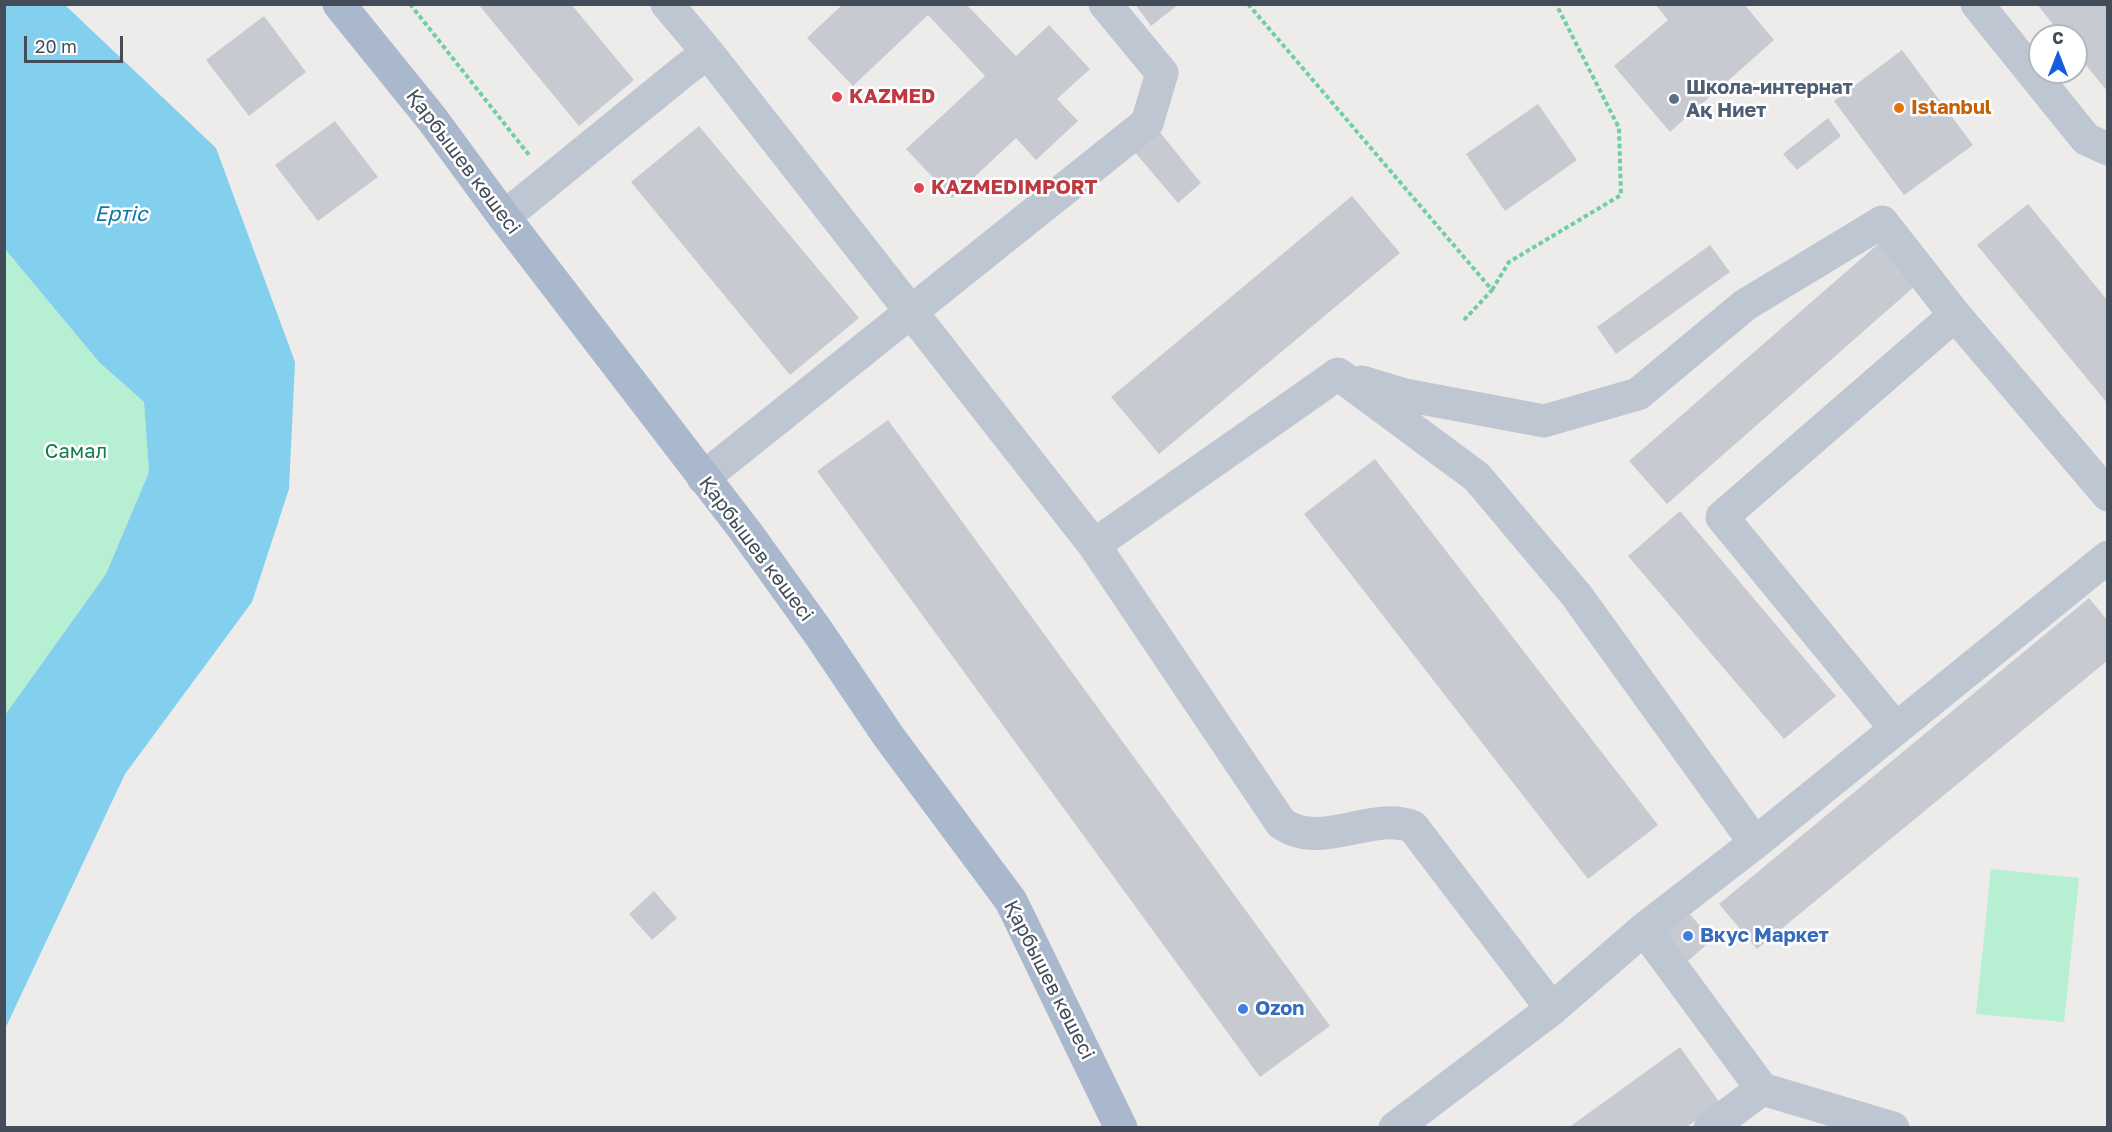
<!DOCTYPE html>
<html>
<head>
<meta charset="utf-8">
<style>
  body { margin:0 }
  #map { position:relative; width:2112px; height:1132px; overflow:hidden; background:#eeebeb; font-family:"Golos Text",sans-serif }
  canvas { display:block }
  .frame { position:absolute; inset:0; border:6px solid #434d59; pointer-events:none }
  .north { position:absolute; left:2028px; top:24px; width:60px; height:60px; box-sizing:border-box; background:#fff; border:2px solid #b4b8bd; border-radius:50%; rotate:0deg; font-size:16px; font-weight:700; line-height:24px; text-align:center; color:#434d59 }
  .north::after { content:''; display:block; margin:auto; width:21px; height:27px; background:#135de0; clip-path:polygon(50% 0,100% 100%,50% 72%,0 100%) }
  .scale { position:absolute; left:24px; top:36px; width:99px; height:27px; box-sizing:border-box; border:3px solid #434d59; border-top:0; padding-left:8px; font-size:18px; line-height:21px; white-space:nowrap; color:#434d59; -webkit-text-stroke:4px #fff; paint-order:stroke }
</style>
</head>
<body>
<div id="map">
<canvas width="2112" height="1132"></canvas>
<div class="frame"></div>
<div class="north">С</div>
<div class="scale">20 m</div>
</div>
<script>
const context = document.querySelector('canvas').getContext('2d');
context.lineJoin = 'round';
function fill(path, color) {
  context.fillStyle = color;
  context.fill(path, 'evenodd');
}
function stroke(path, color, width, dash) {
  context.strokeStyle = color;
  context.lineWidth = width;
  context.lineCap = dash ? 'butt' : 'round';
  context.setLineDash(dash || []);
  context.stroke(path);
}
function write(font, color, halo, rows, align = 'center') {
  context.font = font + ' "Golos Text",sans-serif';
  context.lineWidth = 5;
  context.setLineDash([]);
  context.textBaseline = 'middle';
  context.strokeStyle = halo;
  context.fillStyle = color;
  for (const [text, x, y, turn = 0] of rows) {
    context.save();
    context.translate(x, y);
    context.rotate((+turn || 0) * Math.PI / 180);
    context.textAlign = isNaN(turn) ? turn : align;
    if (halo) context.strokeText(text, 0, 0);
    context.fillText(text, 0, 0);
    context.restore();
  }
}
fill(new Path2D(`
  M 5,249 L 99,362 L 144,402 L 149,472 L 106,574 L 5,715 Z
  M 1991,869 L 2079,878 L 2064,1022 L 1976,1014 Z`), '#b6efd1');
fill(new Path2D(`
  M 5,4 L 65,5 L 216,148 L 295,362 L 289,489 L 252,602 L 125,774 L 5,1029 L 5,715 L 106,574 L 149,472 L 144,402 L 99,362 L 5,249 Z`), '#82cfee');
fill(new Path2D(`
  M 478,4 L 571,4 L 634,80 L 579,126 Z
  M 843,4 L 966,4 L 1016,56 L 1049,25 L 1090,69 L 1057,99 L 1078,121 L 1036,160 L 1016,138 L 952,198 L 906,149 L 985,76 L 928,15 L 853,86 L 807,38 Z
  M 1135,4 L 1179,4 L 1151,26 Z
  M 1655,4 L 1744,4 L 1774,40 L 1670,132 L 1614,66 L 1668,20 Z
  M 2037,4 L 2108,4 L 2108,92 L 2076,53 L 2076,36 L 2062,36 Z
  M 264,16 L 306,72 L 249,116 L 206,60 Z
  M 1902,50 L 1973,145 L 1904,195 L 1834,101 Z
  M 1538,104 L 1577,160 L 1505,211 L 1466,154 Z
  M 1828,118 L 1841,136 L 1797,170 L 1783,154 Z
  M 335,121 L 378,177 L 318,221 L 275,165 Z
  M 699,126 L 859,318 L 790,375 L 631,182 Z
  M 1158,130 L 1201,183 L 1178,203 L 1133,150 Z
  M 1352,196 L 1400,253 L 1159,454 L 1111,397 Z
  M 2028,204 L 2108,301 L 2108,404 L 1977,245 Z
  M 1878,244 L 1915,286 L 1667,504 L 1629,461 Z
  M 1710,245 L 1730,272 L 1616,354 L 1597,327 Z
  M 888,420 L 1330,1026 L 1260,1077 L 817,471 Z
  M 1375,459 L 1658,825 L 1588,879 L 1304,514 Z
  M 1680,511 L 1836,696 L 1784,739 L 1628,556 Z
  M 2089,598 L 2108,621 L 2108,660 L 1757,949 L 1719,904 Z
  M 654,891 L 677,918 L 652,940 L 629,914 Z
  M 1688,912 L 1712,940 L 1688,961 L 1664,933 Z
  M 1680,1047 L 1720,1103 L 1685,1128 L 1568,1128 Z`), '#c8cad1');
stroke(new Path2D(`
  M 410,4 L 529,155
  M 1248,4 L 1492,290 L 1464,320
  M 1492,290 L 1509,262 L 1621,195 L 1619,128 L 1556,4`), '#6ecea6', 4, [4.5, 3]);
stroke(new Path2D(`
  M 1977,4 L 2086,139 L 2108,149
  M 708,53 L 1094,545 L 1281,823 C 1320,852 1373,810 1413,827 L 1552,1009
  M 504,217 L 686,69 L 708,53 L 667,4
  M 1362,382 L 1405,395 L 1544,421 L 1638,394 L 1745,305 L 1882,222 L 1955,315
  M 703,478 L 1147,123 L 1162,73 L 1105,4
  M 1094,545 L 1338,374 L 1477,477 L 1577,596 L 1755,843
  M 1896,729 L 1722,517 L 1955,315 L 2108,495
  M 1644,929 L 1762,1089 L 1710,1128
  M 1762,1089 L 1893,1128
  M 1395,1128 L 1552,1009 L 1644,929 L 1755,843 L 2108,557`), '#bec6d2', 33);
stroke(new Path2D(`
  M 339,4 L 432,119 L 504,217 L 746,532 L 818,632 L 889,737 L 1011,901 L 1121,1128`), '#a9b8cc', 33);
for (const [x, y, r, color] of [
  [837,97,6,"#e0444e"],
  [1674,99,6,"#5c6f8a"],
  [1899,108,6,"#e8710a"],
  [919,188,6,"#e0444e"],
  [1688,936,6,"#3f7fe0"],
  [1243,1009,6,"#3f7fe0"]
]) {
  const dot = new Path2D();
  dot.arc(x, y, r, 0, 2 * Math.PI);
  context.fillStyle = color;
  context.fill(dot);
  stroke(dot, '#fff', 2);
}
write('bold 20px', '#4e5e75', '#fff', [
  ["Школа-интернат",1686,88],
  ["Ақ Ниет",1686,111]
], 'left');
write('bold 20px', '#be3a42', '#fff', [
  ["KAZMED",849,97],
  ["KAZMEDIMPORT",931,188]
], 'left');
write('bold 20px', '#c56008', '#fff', [
  ["Istanbul",1911,108]
], 'left');
write('20px', '#434d59', '#fff', [
  ["Қарбышев көшесі",463,162,53],
  ["Қарбышев көшесі",756,549,53],
  ["Қарбышев көшесі",1049,980,63]
]);
write('20px', '#137b4f', '#fff', [
  ["Самал",76,452]
]);
write('bold 20px', '#366cbe', '#fff', [
  ["Вкус Маркет",1700,936],
  ["Ozon",1255,1009]
], 'left');
write('italic 21px', '#087aa8', '#fff', [
  ["Ертіс",121,214]
]);
</script>
</body>
</html>
